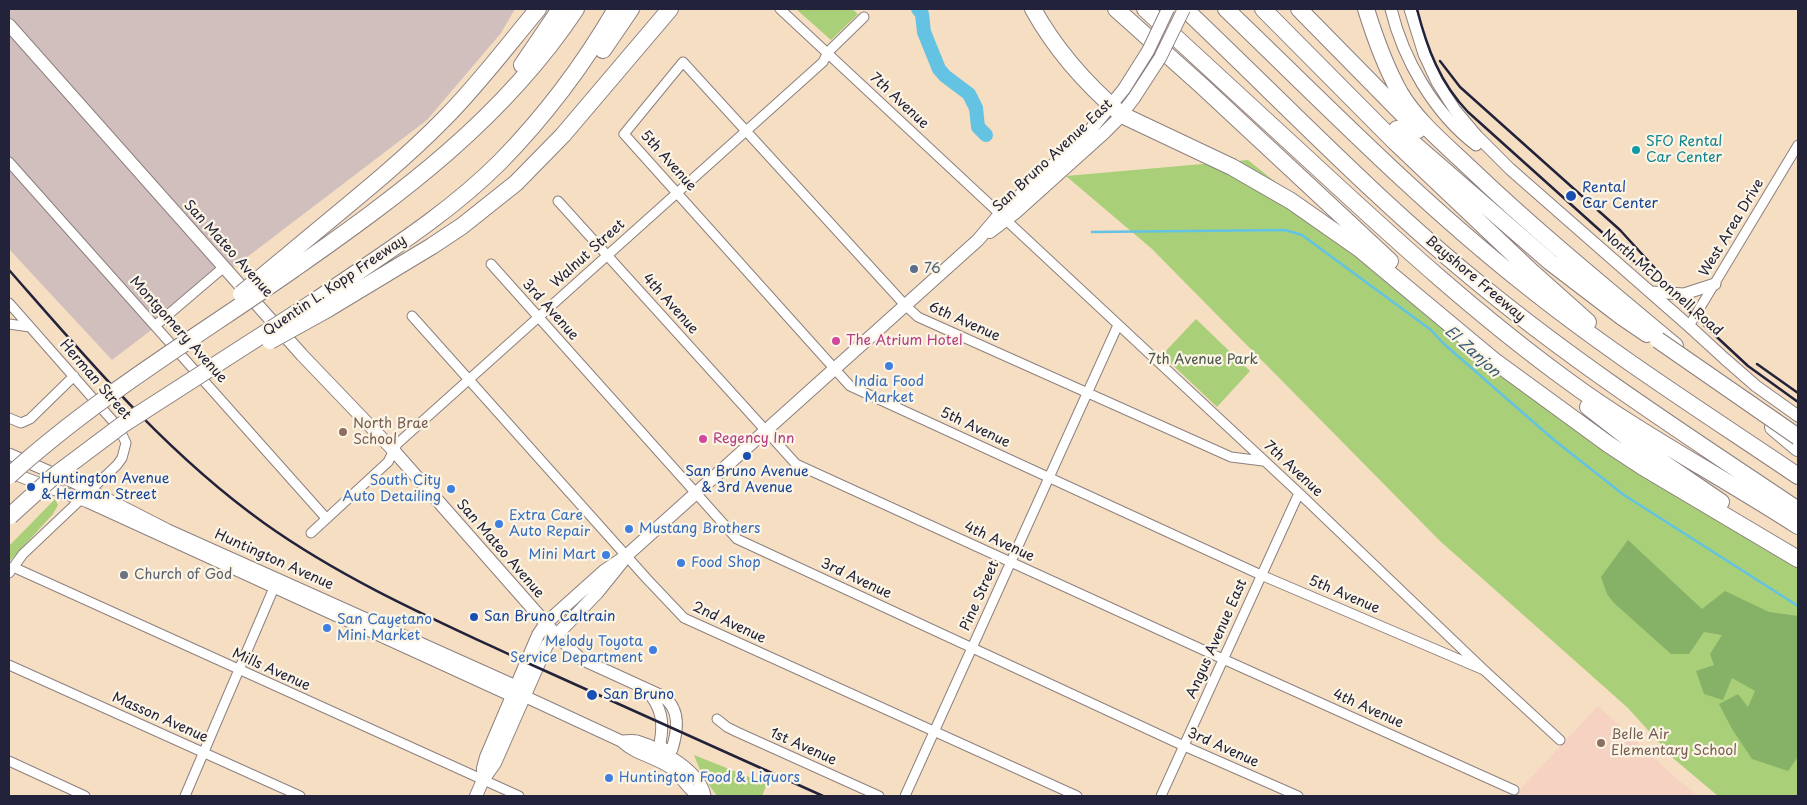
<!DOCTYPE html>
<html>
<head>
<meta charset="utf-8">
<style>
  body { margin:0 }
  #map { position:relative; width:1807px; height:805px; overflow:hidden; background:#f6dec3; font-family:"Playpen Sans",sans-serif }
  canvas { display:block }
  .frame { position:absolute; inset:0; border:10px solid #22223b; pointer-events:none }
</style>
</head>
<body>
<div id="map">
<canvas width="1807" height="805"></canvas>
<div class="frame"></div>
</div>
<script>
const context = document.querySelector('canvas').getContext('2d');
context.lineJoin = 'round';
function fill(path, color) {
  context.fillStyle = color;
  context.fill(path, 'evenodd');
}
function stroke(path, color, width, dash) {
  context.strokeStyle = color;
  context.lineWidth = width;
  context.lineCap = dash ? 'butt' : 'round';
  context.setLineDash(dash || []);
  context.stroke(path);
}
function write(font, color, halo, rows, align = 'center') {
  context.font = font + ' "Playpen Sans",sans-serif';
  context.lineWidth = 4.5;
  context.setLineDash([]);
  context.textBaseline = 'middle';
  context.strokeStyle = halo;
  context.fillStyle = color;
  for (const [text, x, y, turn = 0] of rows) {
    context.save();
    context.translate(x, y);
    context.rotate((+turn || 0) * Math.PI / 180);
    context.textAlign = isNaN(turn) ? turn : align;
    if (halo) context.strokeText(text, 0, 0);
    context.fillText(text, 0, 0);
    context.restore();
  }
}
fill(new Path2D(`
  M 1598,706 L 1677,779 L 1698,796 L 1514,796 Z`), '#f5d2c2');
fill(new Path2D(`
  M 9,9 L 515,9 L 501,33 L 427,120 L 112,360 L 9,249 Z`), '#d1bfbd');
fill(new Path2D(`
  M 796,9 L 852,9 L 858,14 L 831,40 Z
  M 1248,160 L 1509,370 L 1798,565 L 1798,796 L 1718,796 L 1674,759 L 1628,708 L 1440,541 L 1152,249 L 1066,176 Z
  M 1196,319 L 1250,371 L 1217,407 L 1162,355 Z
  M 55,499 L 58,505 L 53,514 L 9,562 L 9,546 Z
  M 694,755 L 767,784 L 762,796 L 717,796 L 702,775 Z`), '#a9cf78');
fill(new Path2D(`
  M 1628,540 L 1702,609 L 1725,591 L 1769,612 L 1798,616 L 1798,757 L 1788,771 L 1752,759 L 1732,729 L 1719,704 L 1738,694 L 1748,707 L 1755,691 L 1732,678 L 1723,700 L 1704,694 L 1696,671 L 1714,665 L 1710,654 L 1722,635 L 1704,632 L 1689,654 L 1671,654 L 1614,603 L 1607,594 L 1601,577 Z`), '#86b268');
stroke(new Path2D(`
  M 1092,232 L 1285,230 L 1302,235 L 1431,330 L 1444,344 L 1554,440 L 1624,495 L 1798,606`), '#64c3e2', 2.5);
stroke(new Path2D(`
  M 918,9 L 922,14 L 924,32 L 939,69 L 945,76 L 969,94 L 976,108 L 978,127 L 986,135`), '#64c3e2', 14);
const minor = new Path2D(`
  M 780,9 L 1000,214
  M 9,162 L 326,518
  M 558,201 L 796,464 L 1223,659 L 1514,790
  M 1006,220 L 1299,493 L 1484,670 L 1560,740
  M 491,264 L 737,539 L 1184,746 L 1298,796
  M 9,303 L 119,428 L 126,443 L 122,458 L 117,465 L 23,554 L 9,573
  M 412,316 L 647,579 L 684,618 L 1077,796
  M 9,324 L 30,327
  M 156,325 L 224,267
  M 1689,326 L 1798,145
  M 9,418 L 21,423 L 30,419 L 74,376
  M 1263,461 L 1231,457 L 918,317 L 905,305 L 683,62 L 624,134 L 850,386 L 1261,575 L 1484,670
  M 311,533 L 388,462 L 397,444 L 823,62 L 828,52 L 864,17
  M 13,567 L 519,796
  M 9,665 L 300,796
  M 717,719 L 727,727 L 737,732 L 879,796
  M 9,761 L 85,796
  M 185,796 L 276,583
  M 905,796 L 1118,325
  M 1161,796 L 1299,493`);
const tertiary = new Path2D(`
  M 1391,9 C 1403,59 1434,113 1476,145
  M 1410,9 L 1424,54 L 1437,82 L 1455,110 L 1477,136 L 1510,169 L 1689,326 L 1725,359 L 1756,386 L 1798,416
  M 1651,292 L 1684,294 L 1715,284
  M 9,454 L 82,486 L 168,530 L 516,686 L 524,696 L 621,741 C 637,756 656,757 672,769 C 682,777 688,791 700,796
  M 9,472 L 88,502 L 512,696 L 520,696
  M 556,635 L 581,659 L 662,696 C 681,708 678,730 672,749 L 663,750
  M 647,691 C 662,707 664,723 660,743 L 663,750 L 661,756
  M 621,741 C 626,741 632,740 637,741 C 660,748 701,771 705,796`);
const secondary = new Path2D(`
  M 9,25 L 302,355 L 394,451 L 556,635
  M 990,232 L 1015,213 L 1104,133 L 1117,120 L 1134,98
  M 483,780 L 483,768 L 486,757 L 538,635 L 546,623 L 604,571 L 626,556 L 978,240 L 1000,214 L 1088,133 L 1124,89
  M 476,796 L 483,780 L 495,763 L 547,645 L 597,593 L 622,562`);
const motorway = new Path2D(`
  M 1033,9 C 1055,49 1087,85 1122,115 L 1232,167 L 1291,201 L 1361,250 L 1493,360 L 1608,444 L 1643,467 L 1798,559
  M 1116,9 L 1201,85 L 1390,261
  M 1145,9 C 1204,63 1262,117 1321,171 C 1399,243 1478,315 1564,378 C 1638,433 1721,476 1798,526
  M 1185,9 C 1283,102 1377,201 1482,286 C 1582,368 1691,438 1798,510
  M 1226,9 C 1323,102 1417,199 1523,283 C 1610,353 1705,413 1798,476
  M 1263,9 L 1395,142 L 1532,272 L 1588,322
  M 1299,9 L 1418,130
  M 1366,9 C 1375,38 1385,66 1400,93 C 1418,123 1447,146 1472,170 C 1537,232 1607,289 1675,346
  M 603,50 L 631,9
  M 522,65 L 560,9
  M 1397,129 L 1550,262 L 1622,317 L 1647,334
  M 282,260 C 336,214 394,170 444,119 C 478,85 507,46 538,9
  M 294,269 C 401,194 503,119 576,9
  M 318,299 C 380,256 446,216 500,162 C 545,116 584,64 616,9
  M 326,310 L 432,246 L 462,226 L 516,183 L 563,135 L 670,9
  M 1588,407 L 1633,442 L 1721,502
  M 1773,427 L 1798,448`);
stroke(minor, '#8c807f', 11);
stroke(tertiary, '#8c807f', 13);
stroke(secondary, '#8c807f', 14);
stroke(motorway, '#8c807f', 18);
stroke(minor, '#fff', 9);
stroke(tertiary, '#fff', 11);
stroke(secondary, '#fff', 12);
stroke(motorway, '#fff', 16);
stroke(new Path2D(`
  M 1417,9 C 1427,48 1440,83 1468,112 L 1663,287 L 1748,366 L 1798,402
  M 1440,61 L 1460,87 L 1620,230 L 1662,276
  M 9,270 C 88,360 166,453 264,523 C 344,580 433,619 521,660 C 622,705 722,751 823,796
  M 1757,364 L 1798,393`), '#22223b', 2.5);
const secondaryBridge = new Path2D(`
  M 1124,89 L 1148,51 L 1168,9
  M 1134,98 L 1160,58 L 1184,9`);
const motorwayBridge = new Path2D(`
  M 241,294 L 282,260
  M 1658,340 L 1798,437
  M 270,341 L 326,310
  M 9,476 C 96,397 198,336 294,269
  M 10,516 L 54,476 L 122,425 L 318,299`);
stroke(secondaryBridge, '#8c807f', 14, []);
stroke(motorwayBridge, '#8c807f', 18, []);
stroke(secondaryBridge, '#fff', 12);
stroke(motorwayBridge, '#fff', 16);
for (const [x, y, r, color] of [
  [1636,150,5,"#0f9aa8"],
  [1571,196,6,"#1a4fb4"],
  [914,269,5,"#5c6f8a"],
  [836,341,5,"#d1479c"],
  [889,366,5,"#3f7fe0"],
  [343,432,5,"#8d6e63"],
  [703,439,5,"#d1479c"],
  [747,456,5,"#1a4fb4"],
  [31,487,5,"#1a4fb4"],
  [451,489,5,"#3f7fe0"],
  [499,524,5,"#3f7fe0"],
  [629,529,5,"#3f7fe0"],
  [606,555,5,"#3f7fe0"],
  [681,563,5,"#3f7fe0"],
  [124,575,5,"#6b7280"],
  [474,617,5,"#1a4fb4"],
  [327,628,5,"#3f7fe0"],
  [653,650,5,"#3f7fe0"],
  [592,695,6,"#1a4fb4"],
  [1601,743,5,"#8d6e63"],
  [609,778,5,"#3f7fe0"]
]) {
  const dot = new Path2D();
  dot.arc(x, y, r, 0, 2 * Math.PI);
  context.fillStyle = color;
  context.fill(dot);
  stroke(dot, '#fcf5e5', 2);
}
write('14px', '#22223b', '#fcf5e5', [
  ["7th Avenue",899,101,43],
  ["San Bruno Avenue East",1053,156,-43],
  ["5th Avenue",668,161,48],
  ["West Area Drive",1732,228,-59],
  ["San Mateo Avenue",228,249,48],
  ["Walnut Street",588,254,-42],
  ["Bayshore Freeway",1475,279,40],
  ["North McDonnell Road",1662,283,41],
  ["Quentin L. Kopp Freeway",335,286,-34],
  ["4th Avenue",670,304,48],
  ["3rd Avenue",550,310,48],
  ["6th Avenue",964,322,24],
  ["Montgomery Avenue",178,330,48],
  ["Herman Street",95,380,49],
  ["5th Avenue",975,428,25],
  ["7th Avenue",1293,469,43],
  ["4th Avenue",999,542,25],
  ["San Mateo Avenue",500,549,49],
  ["Huntington Avenue",274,560,24],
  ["3rd Avenue",856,579,25],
  ["5th Avenue",1344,595,23],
  ["Pine Street",980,596,-66],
  ["2nd Avenue",729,623,25],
  ["Angus Avenue East",1217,639,-66],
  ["Mills Avenue",271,670,24],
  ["4th Avenue",1368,709,24],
  ["Masson Avenue",160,718,24],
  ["1st Avenue",803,747,24],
  ["3rd Avenue",1223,748,24]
]);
write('14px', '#0d838f', '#fcf5e5', [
  ["SFO Rental",1646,142],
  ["Car Center",1646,158]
], 'left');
write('14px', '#164399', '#fcf5e5', [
  ["Rental",1582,188],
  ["Car Center",1582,204],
  ["San Bruno Avenue",747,472,"center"],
  ["& 3rd Avenue",747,488,"center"],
  ["Huntington Avenue",41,479],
  ["& Herman Street",41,495],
  ["San Bruno Caltrain",484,617],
  ["San Bruno",603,695]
], 'left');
write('14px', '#4e5e75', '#fcf5e5', [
  ["76",924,269]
], 'left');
write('14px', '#b23c85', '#fcf5e5', [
  ["The Atrium Hotel",846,341],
  ["Regency Inn",713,439]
], 'left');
write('14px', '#4a564d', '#fcf5e5', [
  ["7th Avenue Park",1203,360]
]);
write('14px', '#366cbe', '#fcf5e5', [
  ["India Food",889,382,"center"],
  ["Market",889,398,"center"],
  ["South City",441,481,"right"],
  ["Auto Detailing",441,497,"right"],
  ["Extra Care",509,516],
  ["Auto Repair",509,532],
  ["Mustang Brothers",639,529],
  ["Mini Mart",596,555,"right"],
  ["Food Shop",691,563],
  ["San Cayetano",337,620],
  ["Mini Market",337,636],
  ["Melody Toyota",643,642,"right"],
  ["Service Department",643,658,"right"],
  ["Huntington Food & Liquors",619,778]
], 'left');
write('14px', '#785e54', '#fcf5e5', [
  ["North Brae",353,424],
  ["School",353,440],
  ["Belle Air",1611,735],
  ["Elementary School",1611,751]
], 'left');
write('14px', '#5b616d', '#fcf5e5', [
  ["Church of God",134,575]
], 'left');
write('italic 15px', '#395a75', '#fcf5e5', [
  ["El Zanjon",1472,352,42]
]);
</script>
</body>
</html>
